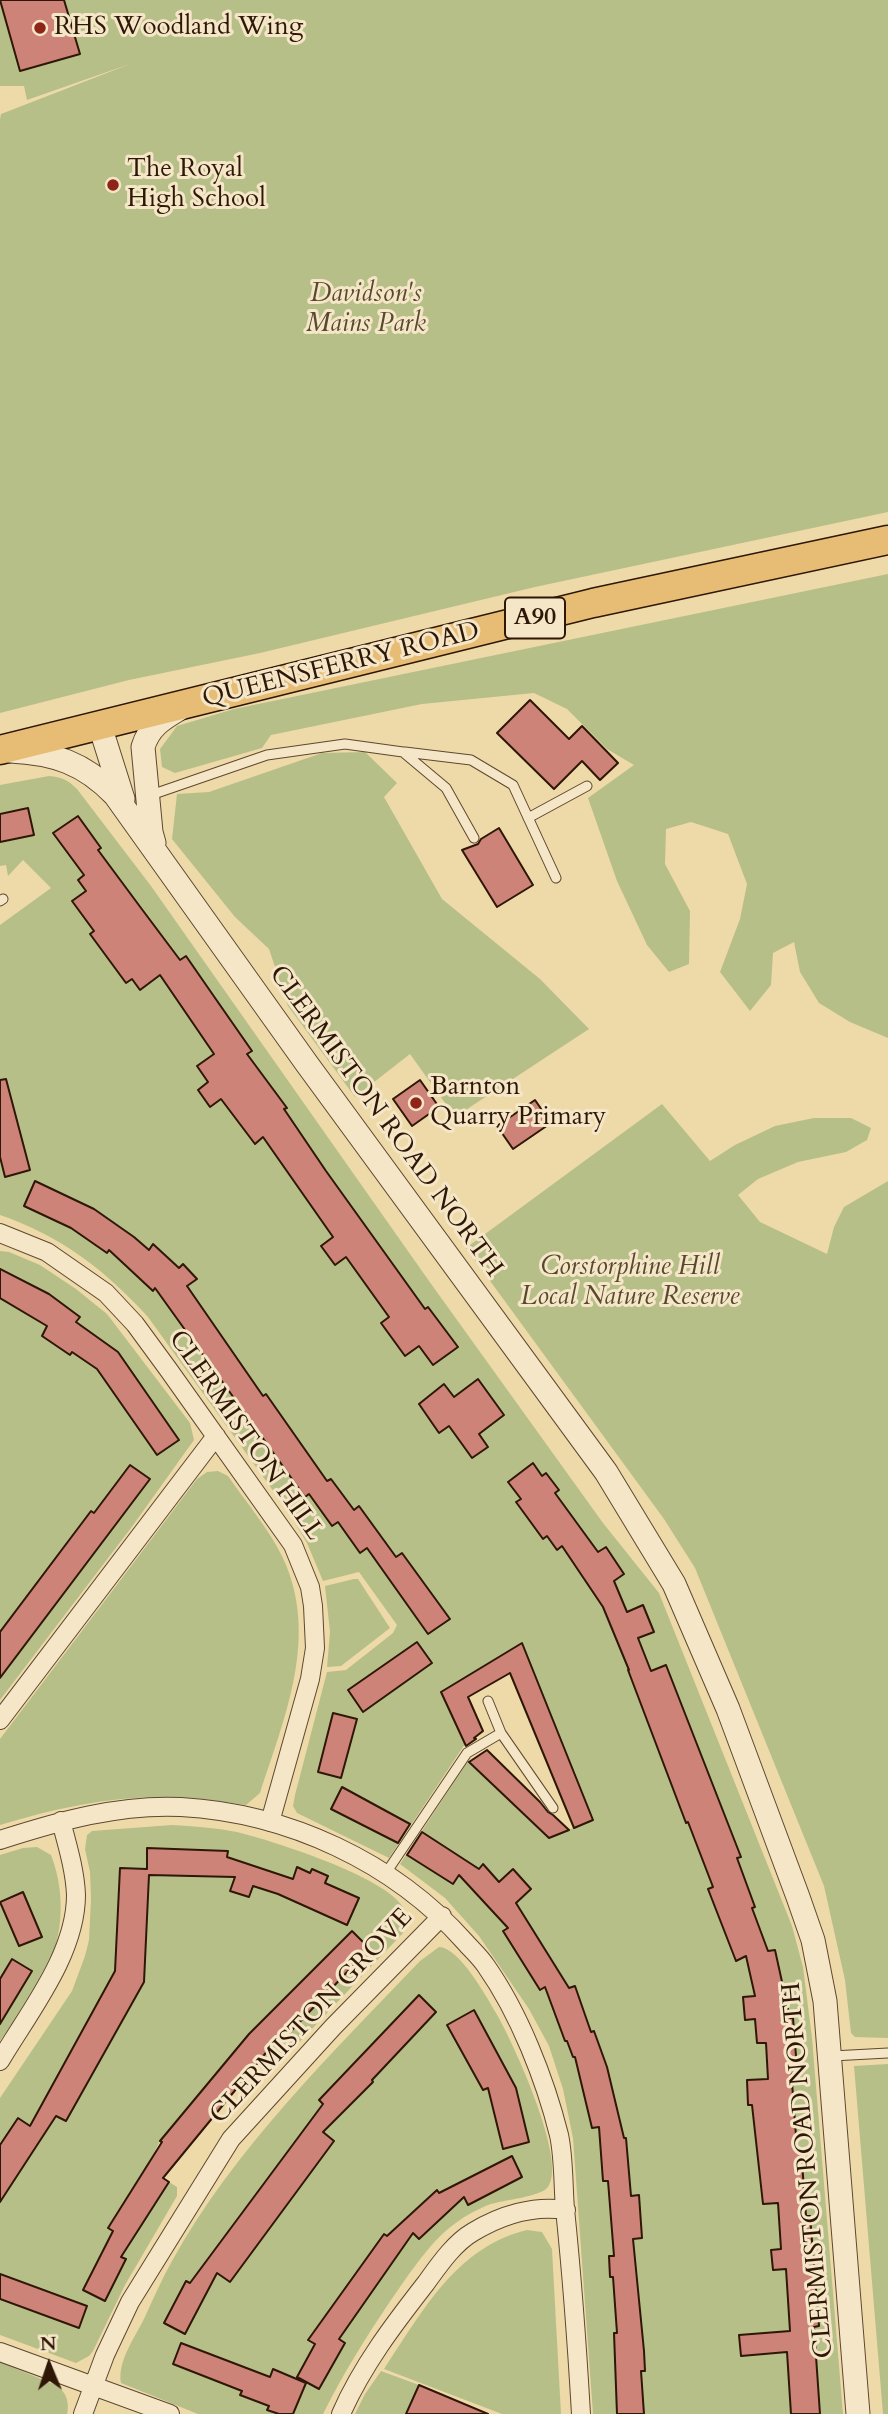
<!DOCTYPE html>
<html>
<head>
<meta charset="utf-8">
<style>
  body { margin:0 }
  #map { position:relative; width:888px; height:2414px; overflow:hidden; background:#eed9a9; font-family:Cardo,serif }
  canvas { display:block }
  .north { position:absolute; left:14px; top:2330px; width:70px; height:70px; -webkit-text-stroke:5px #f4e6c7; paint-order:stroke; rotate:358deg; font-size:19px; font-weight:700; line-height:28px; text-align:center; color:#2e1707 }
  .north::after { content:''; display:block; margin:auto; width:24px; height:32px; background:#2e1707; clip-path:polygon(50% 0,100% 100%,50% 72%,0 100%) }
</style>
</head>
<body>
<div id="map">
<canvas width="888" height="2414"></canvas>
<div class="north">N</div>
</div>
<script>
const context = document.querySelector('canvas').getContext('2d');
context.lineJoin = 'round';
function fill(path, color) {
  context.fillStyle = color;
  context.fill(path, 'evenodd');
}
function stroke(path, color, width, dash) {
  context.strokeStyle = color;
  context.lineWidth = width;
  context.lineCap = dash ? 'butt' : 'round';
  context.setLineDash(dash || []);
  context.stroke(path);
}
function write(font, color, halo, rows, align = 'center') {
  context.font = font + ' Cardo,serif';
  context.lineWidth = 6;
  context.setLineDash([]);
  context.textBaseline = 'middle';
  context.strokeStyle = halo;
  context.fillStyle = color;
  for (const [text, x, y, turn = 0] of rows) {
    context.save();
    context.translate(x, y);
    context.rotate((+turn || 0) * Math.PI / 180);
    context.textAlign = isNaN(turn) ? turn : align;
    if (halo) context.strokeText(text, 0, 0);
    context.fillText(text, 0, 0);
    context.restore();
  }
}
fill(new Path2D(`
  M 0,0 L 888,0 L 888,512 L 535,587 L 260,653 L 129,680 L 0,713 L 0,119 L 1,114 L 130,64 L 27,100 L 24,86 L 0,86 Z
  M 888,574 L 888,1038 L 850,1022 L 819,1003 L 800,972 L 794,942 L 773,953 L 771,985 L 750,1011 L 720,972 L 740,919 L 747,884 L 728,834 L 691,822 L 666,829 L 665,864 L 690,911 L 689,964 L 669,972 L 647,945 L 617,881 L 588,798 L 634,765 L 607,749 L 567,709 L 534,693 L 422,704 L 271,735 L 262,748 L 175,773 L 162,767 L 160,749 L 177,726 L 234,709 Z
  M 365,752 L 397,783 L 384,797 L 442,899 L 540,979 L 589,1029 L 455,1117 L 410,1054 L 355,1097 L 288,1006 L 269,949 L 235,917 L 172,839 L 177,794 L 209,792 L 322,753 Z
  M 49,776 C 62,777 68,780 77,789 L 151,886 L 429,1281 L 603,1523 L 659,1593 L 792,1926 L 803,1967 L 812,2038 L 843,2414 L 593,2414 L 573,2138 L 563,2089 L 549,2046 L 529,2009 L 479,1936 L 445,1898 L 400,1864 L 468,1761 L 549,1838 L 592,1820 L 522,1643 L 442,1692 L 465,1744 L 389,1858 L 297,1813 L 293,1806 L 295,1795 L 327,1672 L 346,1670 L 393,1633 L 397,1625 L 359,1572 L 323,1581 L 307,1543 L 287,1510 L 148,1317 C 105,1270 61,1236 0,1215 L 0,925 L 51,888 L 23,860 L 8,876 L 6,865 L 0,866 L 0,785 Z
  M 662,1104 L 710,1161 L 735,1145 L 775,1126 L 814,1118 L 851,1118 L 871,1128 L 867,1140 L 846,1152 L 798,1162 L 758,1179 L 738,1195 L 760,1222 L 827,1254 L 834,1227 L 844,1207 L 888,1181 L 888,2038 L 855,2037 L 851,2033 L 845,1980 L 824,1886 L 695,1568 L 664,1519 L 466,1248 Z
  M 0,1251 L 9,1252 L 40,1265 L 76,1289 L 107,1314 L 190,1423 L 194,1440 L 131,1528 L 0,1700 Z
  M 218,1471 L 228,1476 C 246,1502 268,1528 282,1556 C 320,1635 285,1716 260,1793 L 246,1805 C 228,1803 210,1799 192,1798 C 126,1793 62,1806 0,1825 L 0,1739 L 197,1479 L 207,1472 Z
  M 354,1579 L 358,1579 L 390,1628 L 341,1666 L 327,1667 L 330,1632 L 325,1586 Z
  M 172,1825 C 194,1826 216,1828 237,1832 C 273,1841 384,1876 403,1907 C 408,1915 406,1925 403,1933 L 290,2052 C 260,2062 266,2059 242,2042 L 160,2141 L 146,2168 L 177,2187 L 177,2196 L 125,2285 L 93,2351 L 89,2356 L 76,2363 L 0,2335 L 0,2098 L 72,1991 L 85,1956 L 89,1940 L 91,1899 L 90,1872 L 85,1849 L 87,1835 L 92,1831 Z
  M 37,1847 L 51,1855 C 67,1896 63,1943 41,1982 C 30,2003 13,2021 0,2041 L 0,1855 L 23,1848 Z
  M 439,1947 C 459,1947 486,1996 496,2013 C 512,2040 568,2161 548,2187 C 541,2197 502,2200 488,2205 C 479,2209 468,2214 460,2220 C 431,2239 411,2272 391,2300 C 366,2337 343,2374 323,2414 L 198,2414 L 121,2383 C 117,2362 135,2337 144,2319 C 153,2299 162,2279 172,2261 C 234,2149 332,2053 420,1961 Z
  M 888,2064 L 888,2414 L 883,2414 L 854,2066 Z
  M 527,2230 L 542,2232 L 552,2249 L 561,2414 L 502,2414 L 384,2369 C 422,2312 456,2247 527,2230 Z
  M 0,2362 L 58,2386 C 66,2393 70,2403 67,2414 L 0,2414 Z
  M 381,2371 L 419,2385 L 406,2414 L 355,2414 L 365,2394 Z`), '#b7bf89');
const building = new Path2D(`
  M 0,0 L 64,0 L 80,54 L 20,71 Z
  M 530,700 L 569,739 L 582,726 L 618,763 L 600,780 L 582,761 L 554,789 L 497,733 Z
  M 28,808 L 34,835 L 0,842 L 0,814 Z
  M 78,816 L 101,848 L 98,850 L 141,908 L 180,960 L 186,956 L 213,995 L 252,1051 L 247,1054 L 287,1108 L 284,1109 L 326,1171 L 425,1309 L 428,1307 L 458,1347 L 433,1365 L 419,1346 L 405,1356 L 381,1323 L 389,1317 L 346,1257 L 335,1265 L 321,1246 L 333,1237 L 263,1137 L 255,1144 L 221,1099 L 210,1107 L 198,1090 L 208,1082 L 197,1066 L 214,1054 L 160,975 L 140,990 L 132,979 L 126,983 L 90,934 L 94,931 L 72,901 L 86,891 L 78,880 L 84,875 L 53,833 Z
  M 499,828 L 533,885 L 497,907 L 462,850 L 478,844 L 481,839 Z
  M 6,1079 L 30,1170 L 5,1177 L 0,1157 L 0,1080 Z
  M 420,1080 L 439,1107 L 412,1126 L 393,1099 Z
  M 535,1100 L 551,1123 L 513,1149 L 497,1126 Z
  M 35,1181 L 94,1209 L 134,1237 L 149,1250 L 153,1244 L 179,1268 L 183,1264 L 197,1279 L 187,1286 L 263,1396 L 266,1394 L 327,1481 L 331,1479 L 354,1510 L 359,1506 L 396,1557 L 402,1553 L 450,1619 L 428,1634 L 367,1548 L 360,1553 L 338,1522 L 332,1526 L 309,1494 L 305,1497 L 155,1288 L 153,1291 L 109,1250 L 107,1253 L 71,1228 L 24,1206 Z
  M 0,1269 L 49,1294 L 80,1317 L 76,1322 L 118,1352 L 179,1440 L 157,1455 L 97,1369 L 72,1352 L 70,1355 L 42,1336 L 47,1326 L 0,1298 Z
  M 478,1379 L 504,1415 L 479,1434 L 488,1447 L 472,1458 L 449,1426 L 439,1433 L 419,1404 L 444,1384 L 454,1397 Z
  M 533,1463 L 542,1476 L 546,1473 L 559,1490 L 555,1493 L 598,1552 L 606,1547 L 624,1574 L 614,1581 L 627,1612 L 643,1605 L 654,1632 L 638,1638 L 651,1671 L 666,1665 L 741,1857 L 737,1858 L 755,1907 L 752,1908 L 768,1951 L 775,1950 L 790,2018 L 793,2018 L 797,2069 L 791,2069 L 797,2149 L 801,2149 L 806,2216 L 810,2216 L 819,2326 L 814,2327 L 820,2414 L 791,2414 L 787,2352 L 741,2356 L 739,2335 L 790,2331 L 786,2269 L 773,2270 L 771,2250 L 781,2249 L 778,2203 L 763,2204 L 752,2105 L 748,2105 L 747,2080 L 768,2079 L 766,2043 L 757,2043 L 755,2019 L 745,2020 L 743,1997 L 755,1996 L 746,1956 L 736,1961 L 708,1889 L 713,1887 L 688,1822 L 686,1823 L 628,1670 L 629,1670 L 603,1607 L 562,1546 L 557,1550 L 547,1536 L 543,1539 L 516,1502 L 521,1499 L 508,1482 Z
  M 130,1465 L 150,1479 L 0,1678 L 0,1632 L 91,1511 L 94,1513 Z
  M 417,1642 L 432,1663 L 363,1712 L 348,1690 Z
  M 522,1643 L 593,1820 L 574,1828 L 510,1673 L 468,1697 L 483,1731 L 474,1738 L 476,1739 L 466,1746 L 441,1692 Z
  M 333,1713 L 357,1719 L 341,1778 L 318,1772 Z
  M 487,1750 L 540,1802 L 548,1812 L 553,1815 L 569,1830 L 549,1838 L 469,1762 Z
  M 342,1787 L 410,1824 L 398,1843 L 331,1809 Z
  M 422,1832 L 479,1869 L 483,1864 L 499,1882 L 513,1869 L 531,1889 L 516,1903 L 569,1988 L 575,1986 L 591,2032 L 594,2031 L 607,2067 L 624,2138 L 626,2138 L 631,2196 L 639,2195 L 642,2238 L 633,2239 L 644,2351 L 645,2371 L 641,2371 L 644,2414 L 617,2414 L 614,2333 L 617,2333 L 613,2277 L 610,2277 L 609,2256 L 614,2256 L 608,2181 L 603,2181 L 599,2127 L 592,2128 L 575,2057 L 573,2057 L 567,2041 L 565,2041 L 545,1987 L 540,1990 L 503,1931 L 508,1928 L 459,1875 L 453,1884 L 407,1855 Z
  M 147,1848 L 228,1851 L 227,1857 L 293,1879 L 297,1867 L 310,1873 L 312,1869 L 328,1876 L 325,1883 L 359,1898 L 347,1925 L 278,1894 L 253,1886 L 249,1897 L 230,1891 L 235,1877 L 149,1875 L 144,1982 L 66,2121 L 56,2116 L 0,2202 L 0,2145 L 18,2118 L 30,2126 L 115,1971 L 120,1868 L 147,1869 Z
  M 23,1892 L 42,1937 L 19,1946 L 0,1902 Z
  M 352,1931 L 366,1945 L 366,1952 L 277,2046 L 274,2043 L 163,2178 L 169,2182 L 121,2257 L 126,2259 L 105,2301 L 83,2290 L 113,2231 L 108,2228 L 162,2142 L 160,2141 L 249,2034 Z
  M 12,1959 L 32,1971 L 0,2024 L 0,1979 Z
  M 419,1995 L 436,2012 L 372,2080 L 373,2082 L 323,2132 L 334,2141 L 230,2282 L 217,2273 L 185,2334 L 164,2323 L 186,2281 L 190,2283 L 323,2104 L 319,2100 Z
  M 474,2010 L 516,2088 L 529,2142 L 503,2149 L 488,2088 L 483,2090 L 447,2025 Z
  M 512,2156 L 522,2177 L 468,2205 L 464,2197 L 419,2239 L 413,2233 L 339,2339 L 345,2343 L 319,2389 L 297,2377 L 315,2344 L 308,2340 L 384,2234 L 387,2236 L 437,2190 L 439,2193 Z
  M 0,2274 L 87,2306 L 79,2328 L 0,2299 Z
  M 181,2343 L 270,2377 L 273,2369 L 306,2383 L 293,2414 L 279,2414 L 267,2410 L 269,2406 L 240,2395 L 242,2391 L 173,2364 Z
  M 419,2385 L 488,2414 L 406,2414 Z`);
fill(building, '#cd8377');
stroke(building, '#2e1707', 2);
const service = new Path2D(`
  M 405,752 L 471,760 L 513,785 L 556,878
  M 148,796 L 267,755 L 345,744 L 403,752 L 446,788 L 474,838
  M 528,818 L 587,786
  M 0,901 L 3,899
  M 488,1701 L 501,1733 L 553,1808
  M 386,1873 L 467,1753 L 501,1733
  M 832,2056 L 888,2053`);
const minor = new Path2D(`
  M 0,1233 L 47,1252 L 106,1293 L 135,1324 L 168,1369 L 293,1545 L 310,1587 L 313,1606 L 315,1648 L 310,1679 L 270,1822
  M 0,1720 L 216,1436
  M 0,1840 C 59,1821 119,1804 181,1807 C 288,1813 394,1862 465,1942 C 472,1950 480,1957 486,1966 C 519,2013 545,2079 559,2135 C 564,2158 563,2185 565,2209 C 572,2277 577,2345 581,2414
  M 0,2061 C 29,2012 76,1954 76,1895 C 75,1870 67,1844 61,1821
  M 0,2352 L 170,2414
  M 83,2414 L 105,2355 L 130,2302 L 231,2139 L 333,2027 L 442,1916
  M 341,2414 C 362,2366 394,2324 426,2283 C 439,2265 454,2243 473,2232 C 501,2215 534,2205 566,2210`);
const tertiary = new Path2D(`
  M 100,726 L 123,799
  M 10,751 C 54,753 84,763 115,795 L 307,1064 L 606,1472 L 674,1584 L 728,1709 L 798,1897 L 813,1940 L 825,2001 L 858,2414
  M 154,843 L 151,832 L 143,747 C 149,727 162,719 179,709`);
const primary = new Path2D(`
  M 0,750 L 593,603 L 888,540`);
stroke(service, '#5e4830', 11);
stroke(minor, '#5e4830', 20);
stroke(tertiary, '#5e4830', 25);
stroke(primary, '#2e1707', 31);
stroke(service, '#f4e6c7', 9);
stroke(minor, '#f4e6c7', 18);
stroke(tertiary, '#f4e6c7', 23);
stroke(primary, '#e7bc74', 28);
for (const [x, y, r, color] of [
  [40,28,7,"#8f2418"],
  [113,185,7,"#8f2418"],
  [416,1103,7,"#8f2418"]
]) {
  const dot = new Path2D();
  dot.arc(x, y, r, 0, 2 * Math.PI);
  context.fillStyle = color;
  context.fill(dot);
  stroke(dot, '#f4e6c7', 2.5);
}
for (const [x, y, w] of [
  [535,618,60]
]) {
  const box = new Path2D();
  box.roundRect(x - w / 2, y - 20.5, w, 41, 5);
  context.fillStyle = '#f4e6c7';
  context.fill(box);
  stroke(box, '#2e1707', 2);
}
write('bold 24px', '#2e1707', null, [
  ["A90",535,618]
]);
write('26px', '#2e1707', '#f4e6c7', [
  ["RHS Woodland Wing",54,28],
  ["The Royal",127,170],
  ["High School",127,200],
  ["Barnton",430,1088],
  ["Quarry Primary",430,1118]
], 'left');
write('italic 26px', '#57492e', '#f4e6c7', [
  ["Davidson's",366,295],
  ["Mains Park",366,325],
  ["Corstorphine Hill",630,1268],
  ["Local Nature Reserve",630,1298]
]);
write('26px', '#2e1707', '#f4e6c7', [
  ["QUEENSFERRY ROAD",341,666,-14],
  ["CLERMISTON ROAD NORTH",385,1122,54],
  ["CLERMISTON HILL",245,1436,55],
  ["CLERMISTON GROVE",312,2017,-47],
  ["CLERMISTON ROAD NORTH",809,2170,-95]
]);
</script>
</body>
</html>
